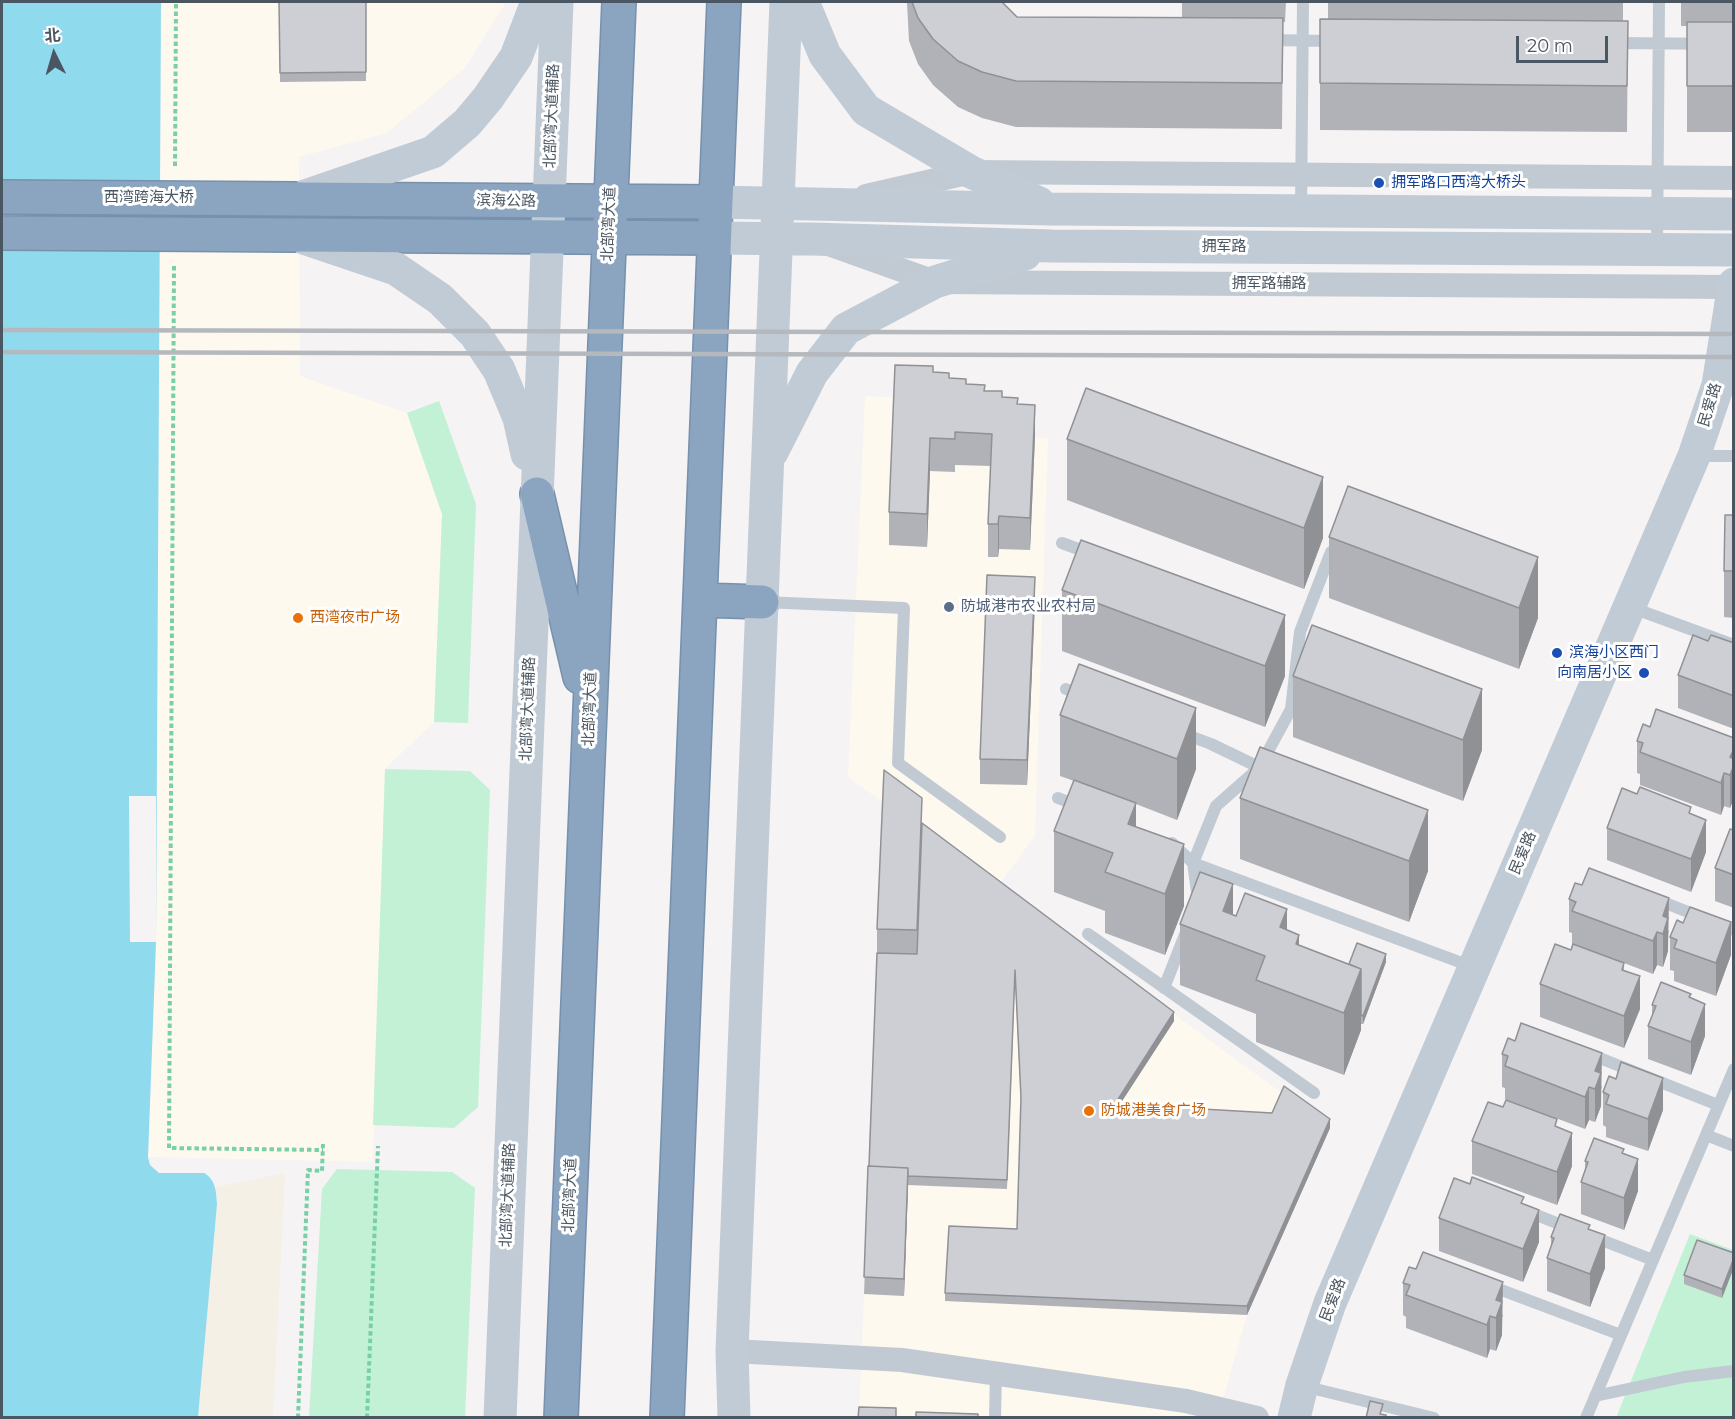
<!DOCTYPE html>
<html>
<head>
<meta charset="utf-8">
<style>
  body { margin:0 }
  #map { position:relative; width:1735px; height:1419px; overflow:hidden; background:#f5f3f3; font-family:Montserrat,"Noto Sans SC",sans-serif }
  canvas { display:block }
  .frame { position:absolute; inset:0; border:3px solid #4a5661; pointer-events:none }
  .north { position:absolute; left:24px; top:24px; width:60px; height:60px; -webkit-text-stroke:4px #fff; paint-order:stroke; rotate:355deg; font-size:16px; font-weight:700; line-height:24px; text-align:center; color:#4a5661 }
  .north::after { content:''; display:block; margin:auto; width:21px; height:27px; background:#4a5661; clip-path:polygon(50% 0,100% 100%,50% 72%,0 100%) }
  .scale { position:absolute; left:1516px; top:36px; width:92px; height:27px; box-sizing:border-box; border:3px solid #4a5661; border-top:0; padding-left:8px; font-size:18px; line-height:21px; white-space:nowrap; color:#4a5661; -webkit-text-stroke:4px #fff; paint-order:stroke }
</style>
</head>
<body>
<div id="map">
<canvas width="1735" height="1419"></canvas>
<div class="frame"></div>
<div class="north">北</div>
<div class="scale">20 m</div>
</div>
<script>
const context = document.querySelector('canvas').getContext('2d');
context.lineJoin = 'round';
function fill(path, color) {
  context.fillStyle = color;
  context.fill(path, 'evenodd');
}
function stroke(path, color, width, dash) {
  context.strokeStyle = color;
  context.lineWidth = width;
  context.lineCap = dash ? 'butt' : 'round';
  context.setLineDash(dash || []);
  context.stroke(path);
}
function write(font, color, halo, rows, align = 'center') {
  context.font = font + ' Montserrat,"Noto Sans SC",sans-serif';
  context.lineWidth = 6;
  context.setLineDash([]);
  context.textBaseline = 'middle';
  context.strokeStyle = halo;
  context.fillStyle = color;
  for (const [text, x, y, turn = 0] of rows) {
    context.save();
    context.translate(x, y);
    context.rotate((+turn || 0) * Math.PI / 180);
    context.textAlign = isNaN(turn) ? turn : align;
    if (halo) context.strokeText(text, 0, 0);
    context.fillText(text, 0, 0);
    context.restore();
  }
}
fill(new Path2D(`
  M 161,2 L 506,2 L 465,68 L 387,133 L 299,157 L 300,376 L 407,413 L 442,514 L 434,722 L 385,769 L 373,1162 L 148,1157 L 156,942 Z
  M 865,396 L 933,399 L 1018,436 L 1048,438 L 1035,836 L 998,886 L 1330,1128 L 1247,1315 L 1218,1417 L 859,1417 L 884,803 L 848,777 Z`), '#fdf9ef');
fill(new Path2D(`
  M 439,401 L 476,504 L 468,723 L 434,722 L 442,514 L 407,413 Z
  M 385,769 L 470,771 L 490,790 L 478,1107 L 454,1128 L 373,1125 Z
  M 337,1169 L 452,1172 L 475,1188 L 465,1417 L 309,1417 L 322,1189 Z
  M 1690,1234 L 1733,1250 L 1733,1417 L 1616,1418 Z`), '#c3f1d5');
fill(new Path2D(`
  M 285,1173 L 273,1417 L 198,1418 L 217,1204 L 216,1187 Z`), '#f5f0e5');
fill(new Path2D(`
  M 2,2 L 161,2 L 156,942 L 148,1157 L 150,1165 L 159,1173 L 204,1173 C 216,1180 216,1191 217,1204 L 198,1417 L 2,1418 Z`), '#90daee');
fill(new Path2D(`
  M 129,796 L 156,796 L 156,942 L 130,942 Z`), '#f5f3f3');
const highway = new Path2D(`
  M 297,199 L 716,202
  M 296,235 L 714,238
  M 537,494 L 580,677
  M 700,600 L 762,602
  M 561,1418 L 619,2
  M 667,1418 L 724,2`);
stroke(highway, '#7690ad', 36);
stroke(new Path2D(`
  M 175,166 L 176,2
  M 174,266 L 169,1148 L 323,1150
  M 298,1418 L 308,1170 L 322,1171 L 323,1144
  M 367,1418 L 378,1146`), '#7ad0a6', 4, [4.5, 3]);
stroke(new Path2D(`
  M 1268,40 L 1334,41
  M 1613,43 L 1734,44
  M 1301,210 L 1303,2
  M 1657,249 L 1659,2
  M 1695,456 L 1734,456
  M 1062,543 L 1092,554
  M 763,602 L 904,608 L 898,763 L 1000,837
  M 1630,607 L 1734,645
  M 1066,689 L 1084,696
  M 1182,733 L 1211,744 L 1265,770
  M 1058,798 L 1081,807
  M 1172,843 L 1193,863 L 1473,967
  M 1198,899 L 1193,863 L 1216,806 L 1259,768 L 1291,709 L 1300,632 L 1331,552
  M 1655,899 L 1734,930
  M 1088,934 L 1314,1093
  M 1164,988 L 1186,932
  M 1587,1053 L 1718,1105
  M 1706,1135 L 1734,1146
  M 1524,1210 L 1569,1228
  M 1591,1236 L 1653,1260
  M 1488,1285 L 1621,1335
  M 1303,1386 L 1434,1418
  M 1595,1396 L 1684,1377 L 1734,1371
  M 995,1418 L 996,1372
  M 1586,1418 L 1734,1069`), '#c1cad2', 12);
stroke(new Path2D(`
  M 866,196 L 971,172 L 1734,178
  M 834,246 L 935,282 L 1734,287
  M 732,1351 L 902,1360 L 1186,1401 L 1257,1418`), '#c1cad2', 24);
stroke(new Path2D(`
  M 803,2 L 825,55 L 866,110 L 971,172 L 1039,203
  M 302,197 L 433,152 L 467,123 L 488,98 L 516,57 L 537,2
  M 716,202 L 1051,209 L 1734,214
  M 301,237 L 396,269 L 440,299 L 475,334 L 499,370 L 519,418 L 527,454
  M 714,238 L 812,239 L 1052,246 L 1734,250
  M 772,452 L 812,373 L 846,329 L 935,282 L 1025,254
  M 500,1418 L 557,2
  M 734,1418 L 732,1351 L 786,2
  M 1294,1418 L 1302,1385 L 1330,1303 L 1694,456 L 1718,385 L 1734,284`), '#c1cbd6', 33);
stroke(highway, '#8ba5c1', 33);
stroke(new Path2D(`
  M 2,330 L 1734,334
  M 2,352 L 1734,357`), '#b5b8bd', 4.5);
const highwayBridge = new Path2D(`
  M 2,197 L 297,199
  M 2,233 L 296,235`);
stroke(highwayBridge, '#7690ad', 36, []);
stroke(highwayBridge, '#8ba5c1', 33);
fill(new Path2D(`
  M 279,2 L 366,2 L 366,81 L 280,82 Z
  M 907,2 L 1002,2 L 1017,17 L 1182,18 L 1182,2 L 1286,2 L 1285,22 L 1283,22 L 1282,129 L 1016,127 L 982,118 L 958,107 L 933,85 L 918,64 L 909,41 Z
  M 1328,2 L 1623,2 L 1623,21 L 1628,21 L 1627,132 L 1320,130 L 1320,19 L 1328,19 Z
  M 1681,2 L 1734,2 L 1734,132 L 1687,132 L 1687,26 L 1681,26 Z
  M 933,372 L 1018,404 L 1035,437 L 1030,550 L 999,549 L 998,557 L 988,557 L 988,524 L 991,466 L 955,465 L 955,472 L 930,471 L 927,547 L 889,545 L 889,512 Z
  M 1086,388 L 1323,538 L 1304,589 L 1067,500 L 1067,439 Z
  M 1348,486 L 1538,618 L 1519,669 L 1329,598 L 1329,537 Z
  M 1734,515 L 1734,618 L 1724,617 L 1724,571 Z
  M 1081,540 L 1285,676 L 1265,727 L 1062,651 L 1062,590 Z
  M 1035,602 L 1027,785 L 980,784 L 980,759 Z
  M 1708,641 L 1734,643 L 1734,729 L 1678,708 L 1678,675 Z
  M 1079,664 L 1196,769 L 1177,820 L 1136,804 L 1136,827 L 1184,906 L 1165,955 L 1105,933 L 1105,911 L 1054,892 L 1054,831 L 1074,781 L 1060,776 L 1060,715 Z
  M 1293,676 L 1482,689 L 1482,750 L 1463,801 L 1293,737 Z
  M 1650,727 L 1734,738 L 1734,798 L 1730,808 L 1724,806 L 1721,815 L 1640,785 L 1640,774 L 1637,773 L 1637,741 Z
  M 1260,747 L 1428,871 L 1409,922 L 1240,859 L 1240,798 Z
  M 1691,814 L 1706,852 L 1691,892 L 1607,860 L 1607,828 Z
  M 922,823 L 1174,1021 L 1120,1104 L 1330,1128 L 1247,1315 L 945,1301 L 945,1293 L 1017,1229 L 1021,1103 L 1015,979 L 1007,1189 L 908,1185 L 904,1296 L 864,1294 L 877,953 L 877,929 Z
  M 1734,830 L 1734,908 L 1715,901 L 1715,868 Z
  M 1569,899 L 1669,931 L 1668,934 L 1668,951 L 1663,967 L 1657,965 L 1653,974 L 1624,963 L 1624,970 L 1640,1009 L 1624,1048 L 1540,1017 L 1540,984 L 1571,950 L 1572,944 L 1572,933 L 1569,932 Z
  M 1233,915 L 1287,930 L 1299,945 L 1349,964 L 1386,962 L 1363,1024 L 1361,1024 L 1361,1030 L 1344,1075 L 1256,1042 L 1256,1014 L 1180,985 L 1180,924 Z
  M 1670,937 L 1731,955 L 1716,996 L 1674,981 L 1674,971 L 1670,970 Z
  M 1691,998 L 1705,1036 L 1691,1075 L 1648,1059 L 1648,1026 L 1652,1015 L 1652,1005 Z
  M 1502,1054 L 1602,1086 L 1601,1089 L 1601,1106 L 1595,1122 L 1589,1120 L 1585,1129 L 1505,1099 L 1505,1088 L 1502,1087 Z
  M 1603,1092 L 1663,1110 L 1648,1151 L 1606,1137 L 1606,1127 L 1603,1125 Z
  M 1557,1127 L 1572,1166 L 1557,1205 L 1472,1174 L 1472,1141 Z
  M 1624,1153 L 1638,1191 L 1624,1230 L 1581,1214 L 1581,1182 L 1585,1170 L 1585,1161 Z
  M 1470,1184 L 1524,1204 L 1539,1242 L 1523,1282 L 1439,1251 L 1439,1218 Z
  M 1590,1229 L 1605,1268 L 1590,1307 L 1547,1291 L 1547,1258 L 1551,1246 L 1551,1237 Z
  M 1734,1253 L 1734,1267 L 1722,1298 L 1684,1284 L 1684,1275 Z
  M 1403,1283 L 1503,1315 L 1502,1318 L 1502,1335 L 1496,1351 L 1490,1349 L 1487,1358 L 1406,1328 L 1406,1317 L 1403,1315 Z`), '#b0b2b7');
fill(new Path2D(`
  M 1035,405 L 1035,437 L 1030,550 L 1030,518 Z
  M 930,438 L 930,471 L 927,547 L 927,514 Z
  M 1323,477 L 1323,538 L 1304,589 L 1304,528 Z
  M 999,516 L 999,549 L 998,557 L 998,524 Z
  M 1538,557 L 1538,618 L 1519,669 L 1519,608 Z
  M 1035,577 L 1035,602 L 1027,785 L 1027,760 Z
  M 1285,615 L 1285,676 L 1265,727 L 1265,666 Z
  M 1482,689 L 1482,750 L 1463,801 L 1463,740 Z
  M 1196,708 L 1196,769 L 1177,820 L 1177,759 Z
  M 1734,749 L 1734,798 L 1730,808 L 1730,757 Z
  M 1724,773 L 1724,806 L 1721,815 L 1721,783 Z
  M 1136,803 L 1136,865 L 1128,824 Z
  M 1428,810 L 1428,871 L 1409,922 L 1409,861 Z
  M 1706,820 L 1706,852 L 1691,892 L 1691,859 Z
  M 1184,844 L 1184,906 L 1165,955 L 1165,894 Z
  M 1233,884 L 1233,944 L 1223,911 Z
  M 1669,898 L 1668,951 L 1663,967 L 1663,916 Z
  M 1287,909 L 1287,970 L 1280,927 Z
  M 1731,922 L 1731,955 L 1716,996 L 1716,963 Z
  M 1657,932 L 1657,965 L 1653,974 L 1653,941 Z
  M 1299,935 L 1299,996 L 1296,944 Z
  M 1386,954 L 1386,962 L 1363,1024 L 1363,1016 Z
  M 1361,969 L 1361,1030 L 1344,1075 L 1344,1013 Z
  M 1640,976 L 1640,1009 L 1624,1048 L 1624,1016 Z
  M 1705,1004 L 1705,1036 L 1691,1075 L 1691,1042 Z
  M 1174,1012 L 1174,1021 L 1115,1112 L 1115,1104 Z
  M 1602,1053 L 1601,1106 L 1595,1122 L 1595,1071 Z
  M 1663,1078 L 1663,1110 L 1648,1151 L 1648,1119 Z
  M 1589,1087 L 1589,1120 L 1585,1129 L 1585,1097 Z
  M 1330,1119 L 1330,1128 L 1247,1315 L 1247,1306 Z
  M 1572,1133 L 1572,1166 L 1557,1205 L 1557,1172 Z
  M 1638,1159 L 1638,1191 L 1624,1230 L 1624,1198 Z
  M 908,1168 L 908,1185 L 904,1296 L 904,1279 Z
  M 1539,1210 L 1539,1242 L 1523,1282 L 1523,1249 Z
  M 1605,1235 L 1605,1268 L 1590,1307 L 1590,1274 Z
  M 1734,1258 L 1734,1267 L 1722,1298 L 1722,1289 Z
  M 1503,1282 L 1502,1335 L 1496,1351 L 1496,1300 Z
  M 1490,1316 L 1490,1349 L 1487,1358 L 1487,1325 Z`), '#909195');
const building = new Path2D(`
  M 279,2 L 366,2 L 366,72 L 280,73 Z
  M 912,2 L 1002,2 L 1017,17 L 1283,18 L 1282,83 L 1016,81 L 982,72 L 958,61 L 933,39 L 918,18 Z
  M 1320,19 L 1628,21 L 1627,86 L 1320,83 Z
  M 1687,22 L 1734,22 L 1734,86 L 1687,86 Z
  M 895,365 L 933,366 L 933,372 L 949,373 L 949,378 L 966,379 L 966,384 L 985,385 L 984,391 L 1002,391 L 1002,397 L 1018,398 L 1017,404 L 1035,405 L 1030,518 L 999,516 L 998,524 L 988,524 L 992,434 L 955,432 L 955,439 L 930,438 L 927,514 L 889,512 Z
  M 1086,388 L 1323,477 L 1304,528 L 1067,439 Z
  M 1348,486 L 1538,557 L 1519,608 L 1329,537 Z
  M 1725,515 L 1734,515 L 1734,571 L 1724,571 Z
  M 1081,540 L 1285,615 L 1265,666 L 1062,590 Z
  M 987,575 L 1035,577 L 1027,760 L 980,759 Z
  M 1312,625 L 1482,689 L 1463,740 L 1293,676 Z
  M 1693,635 L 1708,641 L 1711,635 L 1734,643 L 1734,696 L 1678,675 Z
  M 1079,664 L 1196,708 L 1177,759 L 1060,715 Z
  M 1656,709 L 1734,738 L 1734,749 L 1730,757 L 1734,759 L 1734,765 L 1730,775 L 1724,773 L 1721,783 L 1640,752 L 1643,743 L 1637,741 L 1643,724 L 1650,727 Z
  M 1260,747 L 1428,810 L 1409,861 L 1240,798 Z
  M 884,770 L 922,798 L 917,930 L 877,929 Z
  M 1074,780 L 1136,803 L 1128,824 L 1184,844 L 1165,894 L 1105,872 L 1113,853 L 1054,831 Z
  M 1640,787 L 1691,807 L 1689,813 L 1706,820 L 1691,859 L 1607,828 L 1622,788 L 1637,794 Z
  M 922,823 L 1174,1012 L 1115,1104 L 1272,1113 L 1284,1086 L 1330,1119 L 1247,1306 L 945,1293 L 949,1226 L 1017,1229 L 1021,1098 L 1015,970 L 1007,1180 L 908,1176 L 908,1168 L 869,1166 L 877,953 L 917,954 Z
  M 1730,829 L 1734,830 L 1734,875 L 1715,868 Z
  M 1589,868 L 1669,898 L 1663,916 L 1668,918 L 1663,934 L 1657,932 L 1653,941 L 1572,911 L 1576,902 L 1569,899 L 1575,883 L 1582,885 Z
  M 1200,872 L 1233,884 L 1223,911 L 1236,916 L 1245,893 L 1287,909 L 1280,927 L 1299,935 L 1296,944 L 1361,969 L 1344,1013 L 1256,980 L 1265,956 L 1180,924 Z
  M 1690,907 L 1731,922 L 1716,963 L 1674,948 L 1677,940 L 1670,937 L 1677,920 L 1683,923 Z
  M 1357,943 L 1386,954 L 1363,1016 L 1361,1015 L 1361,969 L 1349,964 Z
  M 1555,944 L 1571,950 L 1573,944 L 1624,963 L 1622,970 L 1640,976 L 1624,1016 L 1540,984 Z
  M 1661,982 L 1691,994 L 1689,997 L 1705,1004 L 1691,1042 L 1648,1026 L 1656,1006 L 1652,1005 Z
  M 1521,1023 L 1602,1053 L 1595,1071 L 1601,1073 L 1595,1089 L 1589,1087 L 1585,1097 L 1505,1066 L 1508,1056 L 1502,1054 L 1508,1038 L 1515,1041 Z
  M 1621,1062 L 1663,1078 L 1648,1119 L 1606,1104 L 1609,1095 L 1603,1092 L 1609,1076 L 1616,1079 Z
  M 1506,1100 L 1557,1119 L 1555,1126 L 1572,1133 L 1557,1172 L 1472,1141 L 1488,1102 L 1503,1107 Z
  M 1594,1138 L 1624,1149 L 1622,1153 L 1638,1159 L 1624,1198 L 1581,1182 L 1588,1162 L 1585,1161 Z
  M 868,1166 L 908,1168 L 904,1279 L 864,1277 Z
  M 1472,1177 L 1524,1197 L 1521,1203 L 1539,1210 L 1523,1249 L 1439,1218 L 1454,1178 L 1470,1184 Z
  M 1560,1214 L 1590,1225 L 1588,1229 L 1605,1235 L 1590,1274 L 1547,1258 L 1554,1238 L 1551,1237 Z
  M 1697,1240 L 1734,1253 L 1734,1258 L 1722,1289 L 1684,1275 Z
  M 1423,1252 L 1503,1282 L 1496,1300 L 1502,1302 L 1496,1318 L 1490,1316 L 1487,1325 L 1406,1295 L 1410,1285 L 1403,1283 L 1409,1267 L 1416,1269 Z
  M 1370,1401 L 1383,1404 L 1380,1414 L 1386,1415 L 1386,1418 L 1366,1418 Z
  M 859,1407 L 896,1408 L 896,1418 L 858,1418 Z
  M 916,1412 L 978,1414 L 978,1418 L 916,1418 Z`);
fill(building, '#cdcfd5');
stroke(building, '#909195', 1.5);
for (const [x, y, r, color] of [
  [1379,183,6,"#1a4fb4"],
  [949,607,6,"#5c6f8a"],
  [298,618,6,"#e8710a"],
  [1557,653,6,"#1a4fb4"],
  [1644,673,6,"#1a4fb4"],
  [1089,1111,6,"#e8710a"]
]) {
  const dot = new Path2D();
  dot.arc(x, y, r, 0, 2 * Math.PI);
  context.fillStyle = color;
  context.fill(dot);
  stroke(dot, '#fff', 2);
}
write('15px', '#4a5661', '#fff', [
  ["北部湾大道辅路",552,116,-88],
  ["西湾跨海大桥",149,198],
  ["滨海公路",506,201,1],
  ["北部湾大道",609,224,-88],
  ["拥军路",1224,247],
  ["拥军路辅路",1269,284],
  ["民爱路",1710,405,-73],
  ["北部湾大道辅路",528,709,-88],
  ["北部湾大道",590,709,-88],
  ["民爱路",1523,853,-67],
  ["北部湾大道辅路",508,1195,-88],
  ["北部湾大道",570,1195,-88],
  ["民爱路",1333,1300,-69]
]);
write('15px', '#164399', '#fff', [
  ["拥军路口西湾大桥头",1391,183],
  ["滨海小区西门",1569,653],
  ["向南居小区",1632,673,"right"]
], 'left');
write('15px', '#4e5e75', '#fff', [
  ["防城港市农业农村局",961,607]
], 'left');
write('15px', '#c56008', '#fff', [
  ["西湾夜市广场",310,618],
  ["防城港美食广场",1101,1111]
], 'left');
</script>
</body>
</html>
